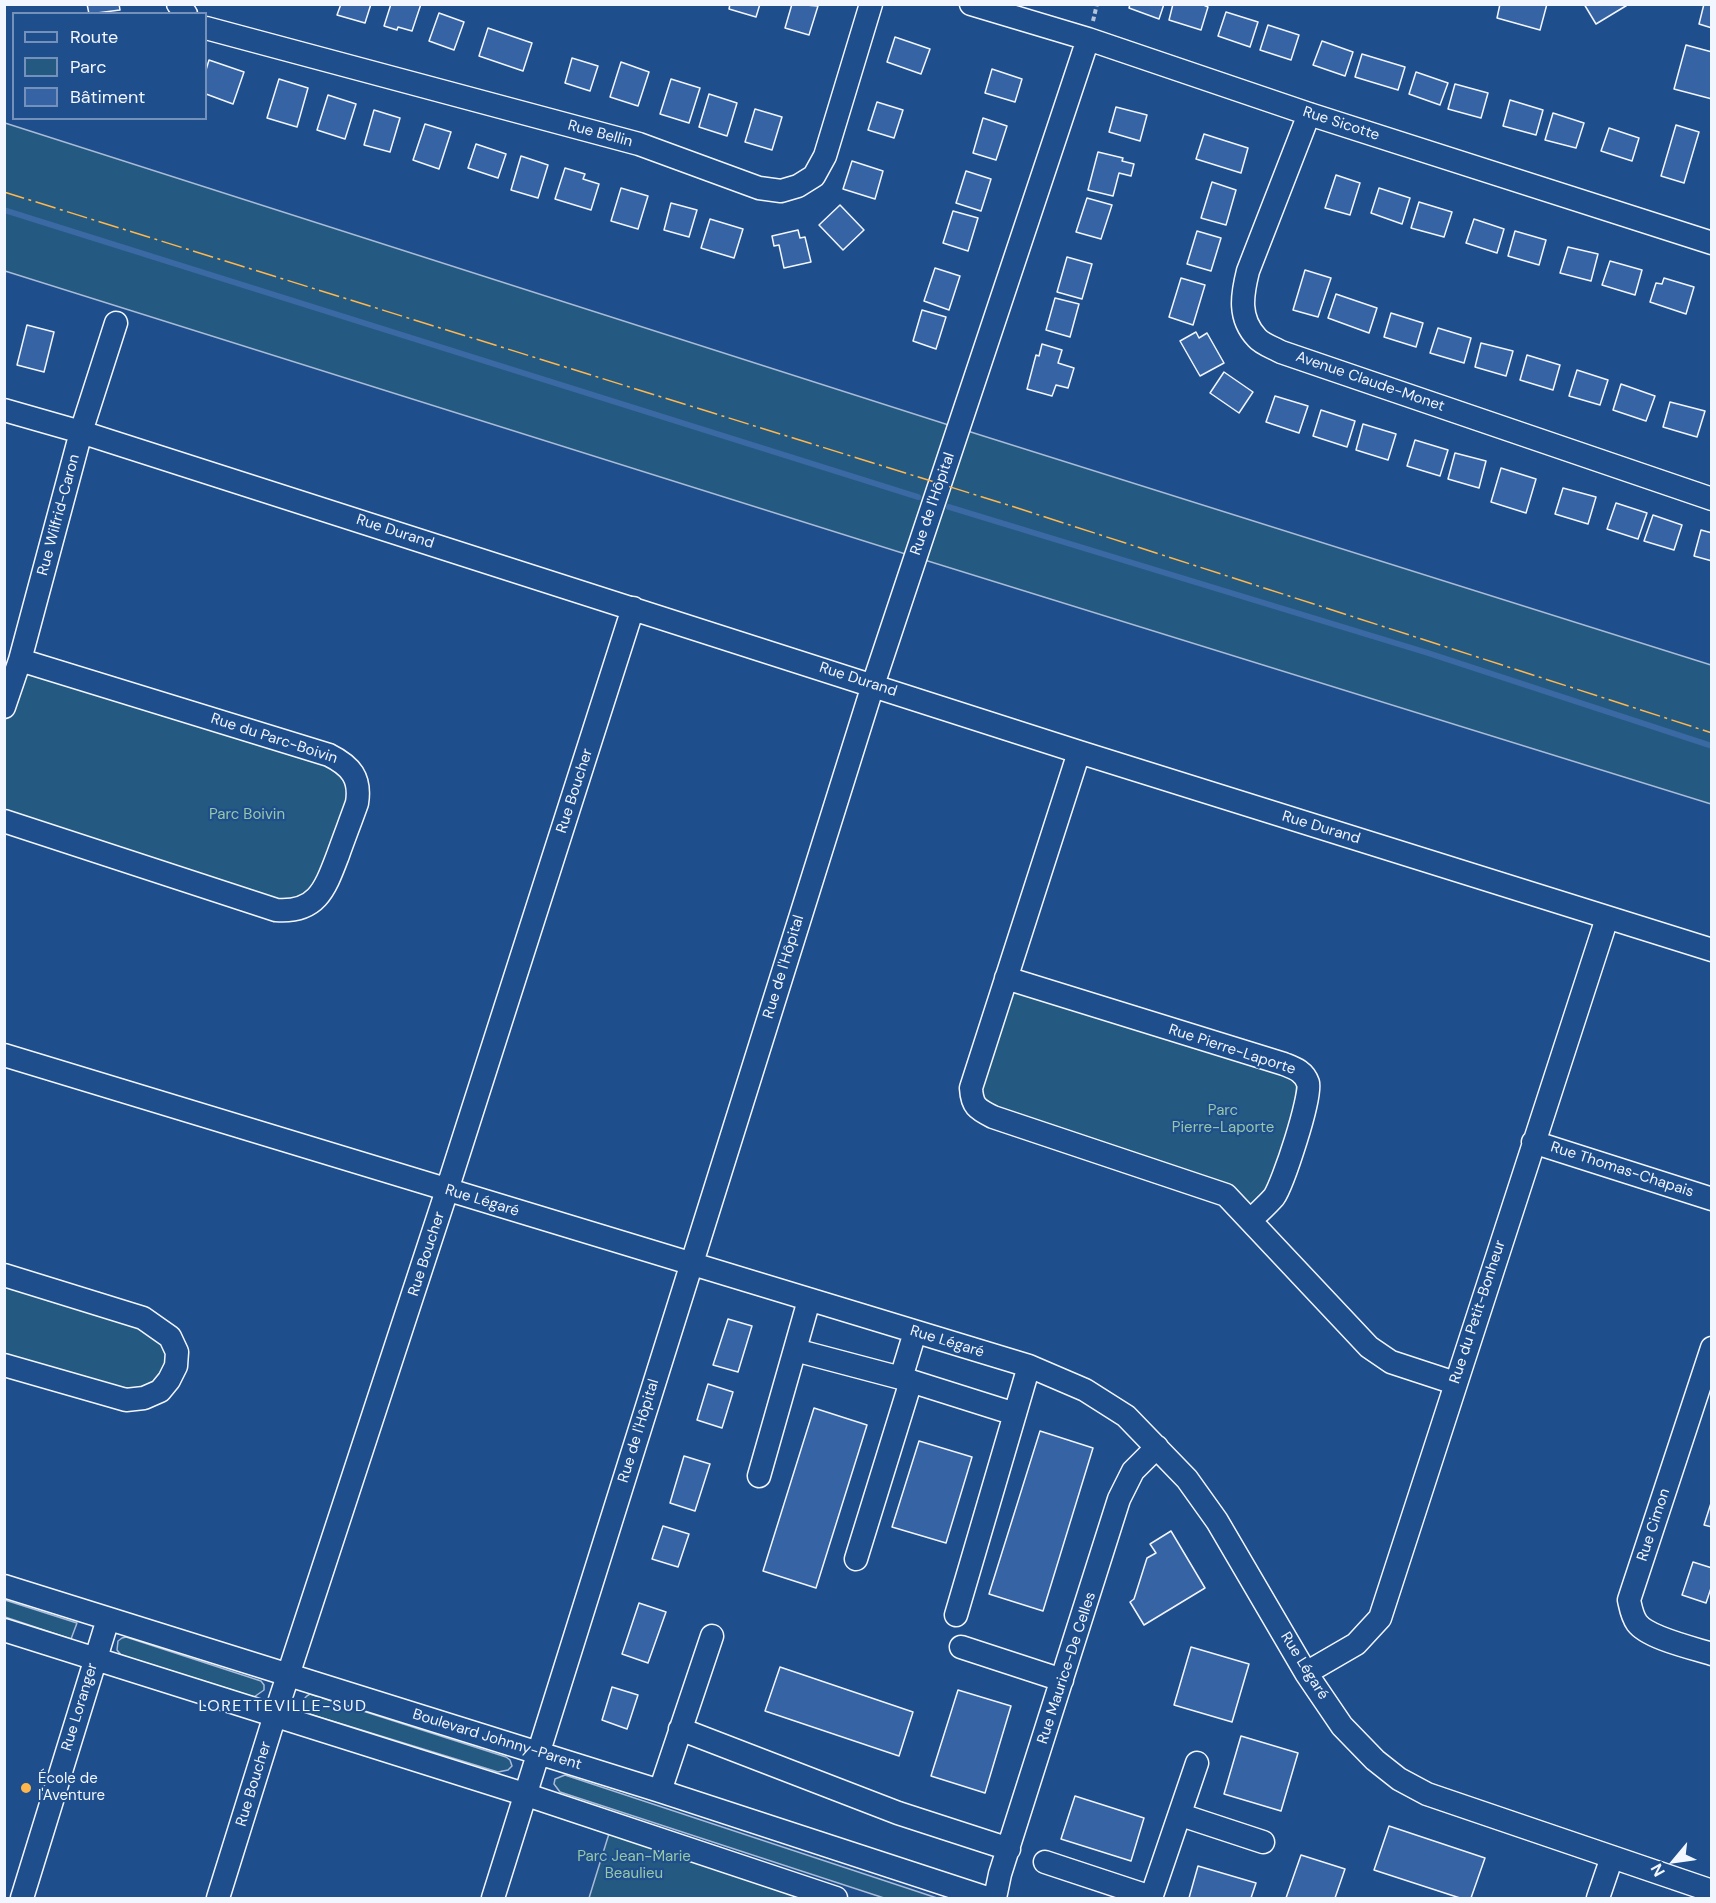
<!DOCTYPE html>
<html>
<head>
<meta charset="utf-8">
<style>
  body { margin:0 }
  #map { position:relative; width:1716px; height:1903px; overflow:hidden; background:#1f4e8c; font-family:"DM Sans",sans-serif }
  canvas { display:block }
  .frame { position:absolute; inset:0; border:6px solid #f2f6ff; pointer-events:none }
  .legend { position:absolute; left:12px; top:12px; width:195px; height:108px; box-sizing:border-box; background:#1f4e8c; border:2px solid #7391ba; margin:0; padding:8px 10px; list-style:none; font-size:18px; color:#f2f6ff }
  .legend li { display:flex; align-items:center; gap:12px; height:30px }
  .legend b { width:30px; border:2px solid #7391ba }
  .north { position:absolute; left:1644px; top:1831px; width:60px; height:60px; -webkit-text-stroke:4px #1f4e8c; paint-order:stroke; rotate:241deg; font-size:16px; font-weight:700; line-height:24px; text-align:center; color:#f2f6ff }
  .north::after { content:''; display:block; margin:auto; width:21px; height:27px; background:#f2f6ff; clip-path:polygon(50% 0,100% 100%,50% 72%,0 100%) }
</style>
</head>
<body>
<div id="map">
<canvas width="1716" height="1903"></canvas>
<div class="frame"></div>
<ul class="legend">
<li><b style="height:8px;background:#1f4e8c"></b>Route</li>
<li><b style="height:16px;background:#245a82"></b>Parc</li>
<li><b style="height:16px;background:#3563a3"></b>Bâtiment</li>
</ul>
<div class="north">N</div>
</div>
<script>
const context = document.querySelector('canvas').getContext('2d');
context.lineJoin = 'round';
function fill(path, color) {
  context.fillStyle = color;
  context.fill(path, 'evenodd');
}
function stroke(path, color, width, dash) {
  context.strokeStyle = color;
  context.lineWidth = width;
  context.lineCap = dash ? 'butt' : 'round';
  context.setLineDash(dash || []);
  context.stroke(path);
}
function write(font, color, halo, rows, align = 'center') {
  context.font = font + ' "DM Sans",sans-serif';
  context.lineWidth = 4.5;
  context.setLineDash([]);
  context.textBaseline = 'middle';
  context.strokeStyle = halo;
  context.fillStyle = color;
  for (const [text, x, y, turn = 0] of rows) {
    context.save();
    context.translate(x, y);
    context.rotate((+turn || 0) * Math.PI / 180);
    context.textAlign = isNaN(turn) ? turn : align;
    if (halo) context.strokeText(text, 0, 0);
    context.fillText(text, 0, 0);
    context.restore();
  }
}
const green = new Path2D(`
  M 5,123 L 958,428 L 1711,665 L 1711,804 L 915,557 L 5,271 Z
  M 20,660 L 329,755 L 354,776 L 326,887 L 291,911 L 5,821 L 5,707 Z
  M 1006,978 L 1300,1071 L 1284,1178 L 1251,1220 L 1226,1195 L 972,1101 Z
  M 4,1275 L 143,1318 L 177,1352 L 144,1398 L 5,1365 Z
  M 5,1600 L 77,1623 L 71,1639 L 5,1617 Z
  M 126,1637 L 261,1681 L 264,1685 L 264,1690 L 254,1697 L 121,1655 L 117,1650 L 118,1641 L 122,1638 Z
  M 310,1694 L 506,1757 L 510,1760 L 512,1766 L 508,1770 L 498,1772 L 306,1713 C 300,1706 301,1699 310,1694 Z
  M 565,1775 L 937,1898 L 884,1898 L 560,1792 L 554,1784 L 555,1779 Z
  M 612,1824 L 836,1898 L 589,1898 Z`);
fill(green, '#245a82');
stroke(green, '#a8bbd7', 1.5);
stroke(new Path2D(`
  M 4,210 L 918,497
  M 949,507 L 1428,653 L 1712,746`), '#3b69a3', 6);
const building = new Path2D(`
  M 87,4 L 119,4 L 120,10 L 89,14 Z
  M 341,4 L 371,4 L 365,23 L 337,15 Z
  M 391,4 L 421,4 L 412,31 L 398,27 L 397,30 L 384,26 Z
  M 730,4 L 760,4 L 756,17 L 729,9 Z
  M 792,4 L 818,6 L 809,35 L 785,28 Z
  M 1130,4 L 1164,4 L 1159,19 L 1129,8 Z
  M 1173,4 L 1201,4 L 1208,7 L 1201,30 L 1169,20 Z
  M 1500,4 L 1547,4 L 1540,30 L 1497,18 Z
  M 1584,4 L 1629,4 L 1596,24 Z
  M 1704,4 L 1712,4 L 1712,28 L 1699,24 Z
  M 1226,12 L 1258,22 L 1250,47 L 1218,36 Z
  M 439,13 L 464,22 L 454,50 L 429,41 Z
  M 1268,25 L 1299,35 L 1291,60 L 1260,50 Z
  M 488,28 L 532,43 L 523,71 L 479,56 Z
  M 895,37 L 930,49 L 921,74 L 887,62 Z
  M 1322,41 L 1353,52 L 1345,76 L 1313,65 Z
  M 1686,45 L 1712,52 L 1712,99 L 1674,89 Z
  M 1362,54 L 1405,67 L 1398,90 L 1355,77 Z
  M 572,58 L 598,66 L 590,91 L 565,83 Z
  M 209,60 L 244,72 L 233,104 L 206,94 L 206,70 Z
  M 621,62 L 649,72 L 638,106 L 610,97 Z
  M 992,69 L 1022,79 L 1015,102 L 985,93 Z
  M 1416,72 L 1448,83 L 1440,105 L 1409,94 Z
  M 279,79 L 308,88 L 297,127 L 267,118 Z
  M 671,79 L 700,88 L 689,123 L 660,114 Z
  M 1455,84 L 1488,93 L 1481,118 L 1448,109 Z
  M 709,94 L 737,103 L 727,136 L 699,127 Z
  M 328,95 L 356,104 L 345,139 L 317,130 Z
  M 1510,100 L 1543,110 L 1536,135 L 1503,126 Z
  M 877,102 L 903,110 L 894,138 L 868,130 Z
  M 1116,107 L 1147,115 L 1140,141 L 1109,132 Z
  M 755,109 L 782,117 L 772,150 L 745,142 Z
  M 374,110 L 400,118 L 390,152 L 364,145 Z
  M 1553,113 L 1584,123 L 1576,148 L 1545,140 Z
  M 983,118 L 1007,126 L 996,160 L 973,153 Z
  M 425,124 L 451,132 L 439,169 L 413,160 Z
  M 1676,125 L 1699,132 L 1684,183 L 1661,176 Z
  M 1609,128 L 1639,138 L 1632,161 L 1601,151 Z
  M 1204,134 L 1248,148 L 1241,173 L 1196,159 Z
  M 476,144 L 506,154 L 498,178 L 468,168 Z
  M 1098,152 L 1123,158 L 1122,161 L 1134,164 L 1131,176 L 1119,173 L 1113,196 L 1088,190 Z
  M 521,156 L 548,165 L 538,198 L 511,190 Z
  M 852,161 L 883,171 L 875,199 L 843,189 Z
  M 565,168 L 585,174 L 583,179 L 599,184 L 591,210 L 555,199 Z
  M 966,171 L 991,179 L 981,211 L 956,203 Z
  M 1336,175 L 1360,183 L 1350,215 L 1325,208 Z
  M 1212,182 L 1236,190 L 1226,225 L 1201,218 Z
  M 621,188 L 648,196 L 638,229 L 611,221 Z
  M 1379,188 L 1410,198 L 1402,224 L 1371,213 Z
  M 1087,198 L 1112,205 L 1101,239 L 1076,232 Z
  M 1419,202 L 1452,212 L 1444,237 L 1411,228 Z
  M 671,203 L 697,210 L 689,237 L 664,230 Z
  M 840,205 L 864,230 L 843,250 L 819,225 Z
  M 953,211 L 978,218 L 968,251 L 943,243 Z
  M 710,219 L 743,229 L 734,258 L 701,248 Z
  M 1474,219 L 1504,229 L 1497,253 L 1466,243 Z
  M 798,230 L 800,238 L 805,237 L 811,262 L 784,268 L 779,245 L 774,246 L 772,236 Z
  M 1197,231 L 1221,238 L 1211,271 L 1187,264 Z
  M 1515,231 L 1546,240 L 1539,265 L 1508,256 Z
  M 1568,247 L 1598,254 L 1591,281 L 1560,273 Z
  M 1067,257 L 1092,264 L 1082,299 L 1057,292 Z
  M 1610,261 L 1642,270 L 1635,295 L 1602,285 Z
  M 935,268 L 960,276 L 949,310 L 924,301 Z
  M 1305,270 L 1331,278 L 1318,317 L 1293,310 Z
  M 1181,278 L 1205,285 L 1193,325 L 1169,317 Z
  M 1664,278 L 1694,287 L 1686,314 L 1650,302 L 1656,283 L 1662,284 Z
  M 1336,294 L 1377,308 L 1369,333 L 1328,318 Z
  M 1055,298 L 1079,304 L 1070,337 L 1046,330 Z
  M 922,310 L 946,317 L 936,349 L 913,341 Z
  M 1391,313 L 1423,323 L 1416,347 L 1384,337 Z
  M 27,325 L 54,332 L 44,372 L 17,365 Z
  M 1438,328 L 1471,338 L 1464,363 L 1430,353 Z
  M 1196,332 L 1199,338 L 1207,333 L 1224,363 L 1200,376 L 1180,341 Z
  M 1481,343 L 1513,351 L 1506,376 L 1475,367 Z
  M 1042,344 L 1062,350 L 1058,363 L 1074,368 L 1068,388 L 1056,385 L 1052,396 L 1027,389 L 1036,355 L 1039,356 Z
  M 1527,355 L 1560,365 L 1553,390 L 1520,380 Z
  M 1577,370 L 1608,380 L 1600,405 L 1569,396 Z
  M 1224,372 L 1253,392 L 1239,413 L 1210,393 Z
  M 1621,384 L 1655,396 L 1646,421 L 1613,410 Z
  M 1275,396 L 1308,406 L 1299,433 L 1266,422 Z
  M 1670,402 L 1705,411 L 1697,437 L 1663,427 Z
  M 1321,410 L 1355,421 L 1347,447 L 1313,436 Z
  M 1363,424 L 1396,434 L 1388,460 L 1356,450 Z
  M 1415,440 L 1448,450 L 1440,476 L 1407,466 Z
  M 1455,453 L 1486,461 L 1479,488 L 1448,479 Z
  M 1501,468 L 1536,479 L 1526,513 L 1491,502 Z
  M 1563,488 L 1596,497 L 1588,524 L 1555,514 Z
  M 1616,503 L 1647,513 L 1638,539 L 1607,529 Z
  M 1653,515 L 1682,525 L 1674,550 L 1644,541 Z
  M 1701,530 L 1712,533 L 1712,561 L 1694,556 Z
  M 728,1319 L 752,1326 L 738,1372 L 713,1365 Z
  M 708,1384 L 733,1392 L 722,1428 L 697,1420 Z
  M 814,1408 L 867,1425 L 816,1588 L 763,1571 Z
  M 1040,1431 L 1093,1448 L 1043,1611 L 989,1594 Z
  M 919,1441 L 972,1457 L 946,1543 L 892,1527 Z
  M 684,1456 L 710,1464 L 695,1511 L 670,1503 Z
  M 1712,1500 L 1712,1527 L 1704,1525 Z
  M 663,1526 L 689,1534 L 678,1567 L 652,1559 Z
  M 1171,1531 L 1205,1588 L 1144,1625 L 1130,1602 L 1134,1599 L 1147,1558 L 1156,1553 L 1150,1544 Z
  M 1693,1562 L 1712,1568 L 1712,1585 L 1706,1603 L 1682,1595 Z
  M 639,1603 L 666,1612 L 648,1663 L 622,1654 Z
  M 1191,1647 L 1249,1664 L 1232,1722 L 1174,1705 Z
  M 780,1667 L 913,1712 L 899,1756 L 765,1711 Z
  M 612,1687 L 638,1695 L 627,1729 L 602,1720 Z
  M 958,1690 L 1011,1706 L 985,1793 L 931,1776 Z
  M 1241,1736 L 1298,1753 L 1281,1811 L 1224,1794 Z
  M 1075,1796 L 1144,1818 L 1131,1861 L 1061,1839 Z
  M 1389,1826 L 1485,1858 L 1471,1898 L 1460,1898 L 1374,1870 Z
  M 1301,1855 L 1345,1869 L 1335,1898 L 1286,1898 Z
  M 1198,1866 L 1256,1883 L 1251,1898 L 1189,1898 Z`);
fill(building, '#3563a3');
stroke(building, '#f2f6ff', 1.5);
const minor = new Path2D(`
  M 178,4 L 186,14
  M 971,4 L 1088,39 L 1309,114 L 1712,243
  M 206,28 L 639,144 L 759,188 L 781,191 L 798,186 L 814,176 L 825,156 L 871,4
  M 1309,114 L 1248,271 C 1242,295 1238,318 1257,338 C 1262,344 1274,348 1281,352 L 1712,499
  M 4,410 L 81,432 L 1079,752 L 1712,950
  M 4,707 L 20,660 L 81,432 L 116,323
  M 1079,752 L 971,1088 C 972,1106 977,1109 993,1117 L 1226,1195 L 1369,1347 L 1391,1362 L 1455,1383
  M 4,821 L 276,910 C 317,913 325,889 338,855 C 344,838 351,820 357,803 C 361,778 351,766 329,755 L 20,660
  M 1006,978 L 1284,1064 C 1294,1068 1304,1071 1308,1083 C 1312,1096 1283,1184 1274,1197 C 1267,1205 1258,1213 1251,1220
  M 4,1055 L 1029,1366 L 1085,1390 L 1126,1416 L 1187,1479 L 1217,1521 L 1306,1673 L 1342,1726 L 1375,1760 L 1399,1779 L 1427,1794 L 1712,1891
  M 1533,1142 L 1712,1199
  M 4,1275 L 143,1318 L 170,1337 L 177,1352 L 176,1366 L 169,1380 L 160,1391 L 144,1398 L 126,1400 L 4,1365
  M 1712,1348 L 1629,1600 C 1631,1609 1632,1616 1637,1623 C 1648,1638 1693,1648 1712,1654
  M 795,1350 L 901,1378 L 1015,1414
  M 901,1378 L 915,1332
  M 759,1476 L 809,1300
  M 856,1559 L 911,1381
  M 4,1586 L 660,1791 L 987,1898
  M 956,1615 L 1029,1366
  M 4,1630 L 527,1795 L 836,1898
  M 961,1647 L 1062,1680
  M 1306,1673 L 1356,1644 L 1380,1618 L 1607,918
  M 680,1729 L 898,1813 L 1009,1849
  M 660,1791 L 712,1636
  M 1181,1815 L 1263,1842
  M 1045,1862 L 1151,1897
  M 22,1898 L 108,1619
  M 218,1898 L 275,1715 L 447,1190 L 633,608
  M 493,1898 L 873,685 L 1088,39
  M 995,1898 L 1000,1874 L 1119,1499 L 1133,1471 L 1157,1447
  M 1151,1898 L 1197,1763
  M 1598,1898 L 1612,1857`);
stroke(minor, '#f2f6ff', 25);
stroke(new Path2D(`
  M 1093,21 L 1097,4`), '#b3c4dc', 4, [4.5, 3]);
stroke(minor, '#1f4e8c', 22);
stroke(new Path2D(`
  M 4,192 L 1008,505 L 1712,733`), '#ffb74d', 1.5, [21, 4.5, 3, 4.5]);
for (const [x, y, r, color] of [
  [26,1788,6,"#ffb74d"]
]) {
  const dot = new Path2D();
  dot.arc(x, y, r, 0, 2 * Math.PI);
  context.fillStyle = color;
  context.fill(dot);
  stroke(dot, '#1f4e8c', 2);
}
write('15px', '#f2f6ff', '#1f4e8c', [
  ["Rue Sicotte",1341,124,18],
  ["Rue Bellin",600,134,15],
  ["Avenue Claude-Monet",1370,382,19],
  ["Rue de l'Hôpital",933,504,-71],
  ["Rue Wilfrid-Caron",59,515,-75],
  ["Rue Durand",395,532,18],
  ["Rue Durand",858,680,18],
  ["Rue du Parc-Boivin",274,739,18],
  ["Rue Boucher",575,791,-72],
  ["Rue Durand",1321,828,17],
  ["Rue de l'Hôpital",784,967,-73],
  ["Rue Pierre-Laporte",1232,1050,18],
  ["Rue Thomas-Chapais",1622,1170,18],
  ["Rue Légaré",482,1201,17],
  ["Rue Boucher",427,1254,-72],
  ["Rue du Petit-Bonheur",1478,1312,-72],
  ["Rue Légaré",947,1342,17],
  ["Rue de l'Hôpital",639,1431,-73],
  ["Rue Cimon",1654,1525,-72],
  ["Rue Légaré",1304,1666,58],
  ["Rue Maurice-De Celles",1067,1668,-72],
  ["Rue Loranger",80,1707,-73],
  ["Boulevard Johnny-Parent",497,1740,17],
  ["Rue Boucher",254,1784,-73]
]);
write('15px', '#97c8a6', '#1f4e8c', [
  ["Parc Boivin",247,815],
  ["Parc",1223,1111],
  ["Pierre-Laporte",1223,1128],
  ["Parc Jean-Marie",634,1857],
  ["Beaulieu",634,1874]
]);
write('15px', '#f2f6ff', '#1f4e8c', [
  ["École de",38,1779],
  ["l'Aventure",38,1796]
], 'left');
context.letterSpacing = '1.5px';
write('16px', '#f2f6ff', '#1f4e8c', [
  ["LORETTEVILLE-SUD",283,1707]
]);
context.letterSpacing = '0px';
</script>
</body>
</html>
